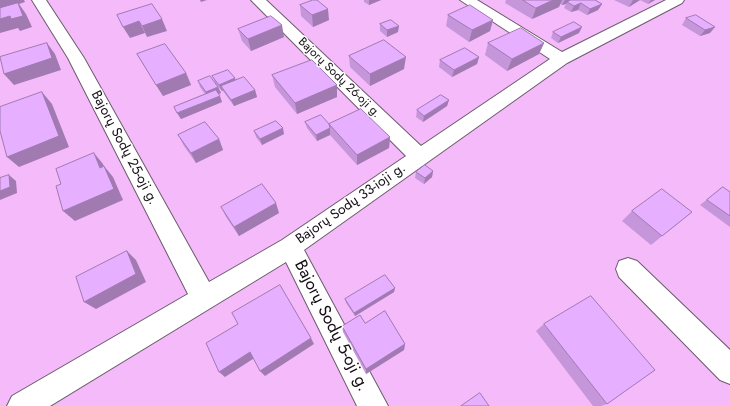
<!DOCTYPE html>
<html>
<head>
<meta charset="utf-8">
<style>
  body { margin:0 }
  canvas { display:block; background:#f2e1f3 }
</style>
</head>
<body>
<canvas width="730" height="406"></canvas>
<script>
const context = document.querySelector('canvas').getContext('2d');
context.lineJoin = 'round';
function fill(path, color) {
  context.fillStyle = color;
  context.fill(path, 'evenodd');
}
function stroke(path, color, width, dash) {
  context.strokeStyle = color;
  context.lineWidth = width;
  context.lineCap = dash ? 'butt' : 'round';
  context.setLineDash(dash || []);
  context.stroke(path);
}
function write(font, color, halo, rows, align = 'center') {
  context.font = font + ' Jost,sans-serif';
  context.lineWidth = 3;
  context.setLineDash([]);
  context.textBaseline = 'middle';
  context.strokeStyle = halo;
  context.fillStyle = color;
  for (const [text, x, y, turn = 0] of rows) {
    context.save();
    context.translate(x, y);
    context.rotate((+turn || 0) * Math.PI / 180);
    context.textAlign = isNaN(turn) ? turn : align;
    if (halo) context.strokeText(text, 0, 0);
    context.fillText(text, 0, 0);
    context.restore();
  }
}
fill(new Path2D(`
  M 0,0 L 730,0 L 730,406 L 0,406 Z`), '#f5baf9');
const street = new Path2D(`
  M 32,0 L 46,0 L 84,58 L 209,282 L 282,240 L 406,156 L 251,0 L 266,0 L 421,146 L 550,59 L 460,0 L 477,0 L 562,52 L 666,0 L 684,0 L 682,3 L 567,63 L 304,250 L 388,406 L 357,406 L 286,262 L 50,406 L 7,406 L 12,396 L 188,294 L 68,58 Z
  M 628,258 L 637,261 L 730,350 L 730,384 L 720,380 L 619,277 L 616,269 L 619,261 Z`);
stroke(street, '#6a5c6b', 2);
fill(street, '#fff');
fill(new Path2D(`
  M 364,0 L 381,0 L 369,5 L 364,2 Z
  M 506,0 L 595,0 L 602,4 L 598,10 L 587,15 L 578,10 L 571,12 L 564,8 L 566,4 L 562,5 L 560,4 L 559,7 L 532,19 L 505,3 Z
  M 614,0 L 655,0 L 648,4 L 640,0 L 629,7 Z
  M 300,5 L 329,20 L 313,27 L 301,16 Z
  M 448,15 L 493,20 L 490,31 L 469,42 L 446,26 Z
  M 686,18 L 710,33 L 700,36 L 682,25 Z
  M 380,24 L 398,32 L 387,37 L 380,31 Z
  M 238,29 L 284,37 L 251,51 L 242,41 Z
  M 553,32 L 579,33 L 558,43 L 551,38 Z
  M 488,43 L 544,43 L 539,54 L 507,71 L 485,55 Z
  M 137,54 L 186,73 L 191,85 L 163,96 L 144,65 Z
  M 349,56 L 404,69 L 370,86 L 350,67 Z
  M 479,57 L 477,64 L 452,77 L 439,67 L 440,60 Z
  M 272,75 L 337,85 L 337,97 L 297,114 L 275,87 Z
  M 212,76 L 235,78 L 235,80 L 255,90 L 257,97 L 234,106 L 223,91 L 222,91 L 218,87 L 221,93 L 218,94 L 222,102 L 181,119 L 174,107 L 205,94 L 200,87 L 198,81 L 215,82 Z
  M 449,100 L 447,106 L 423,122 L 416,117 L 417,110 Z
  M 305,122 L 329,124 L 390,137 L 389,148 L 357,165 L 330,135 L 317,141 L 307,128 Z
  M 254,131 L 284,134 L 262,145 L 256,137 Z
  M 178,135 L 219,139 L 223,150 L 196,163 L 184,146 Z
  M 433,171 L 432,177 L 424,184 L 415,178 L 416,172 Z
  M 723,187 L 730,192 L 730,227 L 700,205 Z
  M 221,207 L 279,213 L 239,236 L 226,217 Z
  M 632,211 L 692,212 L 651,245 L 622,221 Z
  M 395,288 L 394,292 L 355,316 L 346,303 L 345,299 Z
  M 365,323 L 405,344 L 404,350 L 366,374 L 343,332 L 342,326 Z
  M 544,324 L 607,404 L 601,406 L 593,406 L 536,331 Z`), '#c696db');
fill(new Path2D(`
  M 0,0 L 24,0 L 25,2 L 19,4 L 26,14 L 32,27 L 20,31 L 18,28 L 0,33 L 0,19 L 10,16 L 23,16 L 0,9 Z
  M 200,0 L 207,0 L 201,2 Z
  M 369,0 L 381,0 L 369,5 Z
  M 553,0 L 562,0 L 559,7 L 532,19 L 536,8 Z
  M 565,0 L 573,0 L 567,2 L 566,4 L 562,5 Z
  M 633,0 L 640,0 L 629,7 Z
  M 651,0 L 655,0 L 648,4 Z
  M 581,3 L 578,10 L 571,12 L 574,6 Z
  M 602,4 L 598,10 L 587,15 L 590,9 Z
  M 328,9 L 329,20 L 313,27 L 312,15 Z
  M 162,19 L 167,31 L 147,37 L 142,26 Z
  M 493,20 L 490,31 L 469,42 L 472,30 Z
  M 139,21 L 145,33 L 130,38 L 123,27 Z
  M 282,25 L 284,37 L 251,51 L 248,39 Z
  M 399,26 L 398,32 L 387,37 L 387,30 Z
  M 582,27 L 579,33 L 558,43 L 561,37 Z
  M 715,27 L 710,33 L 700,36 L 705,30 Z
  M 47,43 L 55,54 L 61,70 L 14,85 L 4,74 Z
  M 544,43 L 539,54 L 507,71 L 512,59 Z
  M 406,57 L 404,69 L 370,86 L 370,74 Z
  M 479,57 L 477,64 L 452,77 L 454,70 Z
  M 186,73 L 191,85 L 163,96 L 156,85 Z
  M 235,78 L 237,85 L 221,86 L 223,91 L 222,91 L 219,85 Z
  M 337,85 L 337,97 L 297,114 L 295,103 Z
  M 218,87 L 221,93 L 208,98 L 206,92 Z
  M 255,90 L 257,97 L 234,106 L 231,100 Z
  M 42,92 L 52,104 L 69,147 L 19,167 L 7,157 Z
  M 220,96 L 222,102 L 181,119 L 177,113 Z
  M 449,100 L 447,106 L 423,122 L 424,116 Z
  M 283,128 L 284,134 L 262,145 L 260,139 Z
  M 330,128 L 330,135 L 317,141 L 316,135 Z
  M 390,137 L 389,148 L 357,165 L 357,155 Z
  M 219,139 L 223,150 L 196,163 L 191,153 Z
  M 94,153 L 103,164 L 109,179 L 100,168 Z
  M 104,166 L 113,177 L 123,200 L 75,221 L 63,211 Z
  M 433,171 L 432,177 L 424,184 L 425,178 Z
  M 9,175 L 16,181 L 17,193 L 0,200 L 0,191 Z
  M 276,203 L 279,213 L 239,236 L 234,227 Z
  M 127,251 L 136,260 L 146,282 L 96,309 L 84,302 Z
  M 395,288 L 394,292 L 355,316 L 354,313 Z
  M 311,338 L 314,344 L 265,376 L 260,371 Z
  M 405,344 L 404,350 L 366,374 L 366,369 Z
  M 250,352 L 256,357 L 225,377 L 219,372 Z`), '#a17ab2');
const building = new Path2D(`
  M 313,0 L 317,0 L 328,9 L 312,15 L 300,5 Z
  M 523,0 L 553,0 L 536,8 Z
  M 571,0 L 595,0 L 602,4 L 590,9 L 581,3 L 574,6 L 567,2 Z
  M 18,3 L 23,16 L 11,19 L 10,16 L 0,19 L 0,8 Z
  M 152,4 L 162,19 L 142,26 L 139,21 L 123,27 L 117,15 Z
  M 470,5 L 493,20 L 472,30 L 448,15 Z
  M 696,15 L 715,27 L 705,30 L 686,18 Z
  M 271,16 L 282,25 L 248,39 L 238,29 Z
  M 391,20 L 399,26 L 387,30 L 380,24 Z
  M 574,22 L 582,27 L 561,37 L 553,32 Z
  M 521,28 L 544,43 L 512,59 L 488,43 Z
  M 384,40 L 406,57 L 370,74 L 349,56 Z
  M 47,43 L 52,58 L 4,74 L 0,57 Z
  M 165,44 L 186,73 L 156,85 L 137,54 Z
  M 465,48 L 479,57 L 454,70 L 440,60 Z
  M 312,60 L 337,85 L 295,103 L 272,75 Z
  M 228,70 L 235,78 L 219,85 L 212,76 Z
  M 210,76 L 218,87 L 206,92 L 198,81 Z
  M 244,77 L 255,90 L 231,100 L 221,86 Z
  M 216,90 L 220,96 L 177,113 L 174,107 Z
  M 42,92 L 59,136 L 7,157 L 0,131 L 0,107 Z
  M 441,95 L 449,100 L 424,116 L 417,110 Z
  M 361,109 L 390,137 L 357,155 L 329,124 Z
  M 321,115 L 329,124 L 330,128 L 316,135 L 305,122 Z
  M 276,121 L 283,128 L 260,139 L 254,131 Z
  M 205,122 L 219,139 L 191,153 L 178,135 Z
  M 94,153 L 100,168 L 104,166 L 114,189 L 63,211 L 56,186 L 61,184 L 56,169 Z
  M 425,165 L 433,171 L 425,178 L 416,172 Z
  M 9,175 L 10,187 L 0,191 L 0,178 Z
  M 262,184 L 276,203 L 234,227 L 221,207 Z
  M 723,187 L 730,192 L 730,216 L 707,200 Z
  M 662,189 L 692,212 L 662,236 L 632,211 Z
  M 127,251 L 136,274 L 84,302 L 76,277 Z
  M 385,275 L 395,288 L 354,313 L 345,299 Z
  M 280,285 L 311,338 L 260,371 L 250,352 L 219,372 L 206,343 L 238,324 L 232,313 Z
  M 591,296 L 655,370 L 607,404 L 544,324 Z
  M 385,311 L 405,344 L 366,369 L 342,326 L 360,315 L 365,323 Z
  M 480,393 L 489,406 L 461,406 Z`);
fill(building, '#e6afff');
stroke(building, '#a17ab2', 1);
write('12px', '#130e14', '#fff', [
  ["Bajorų Sodų 26-oji g.",339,78,44]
]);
write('14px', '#130e14', '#fff', [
  ["Bajorų Sodų 25-oji g.",124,148,62],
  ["Bajorų Sodų 33-ioji g.",351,204,-35]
]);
write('17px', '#130e14', '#fff', [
  ["Bajorų Sodų 5-oji g.",331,326,63]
]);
</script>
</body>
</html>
